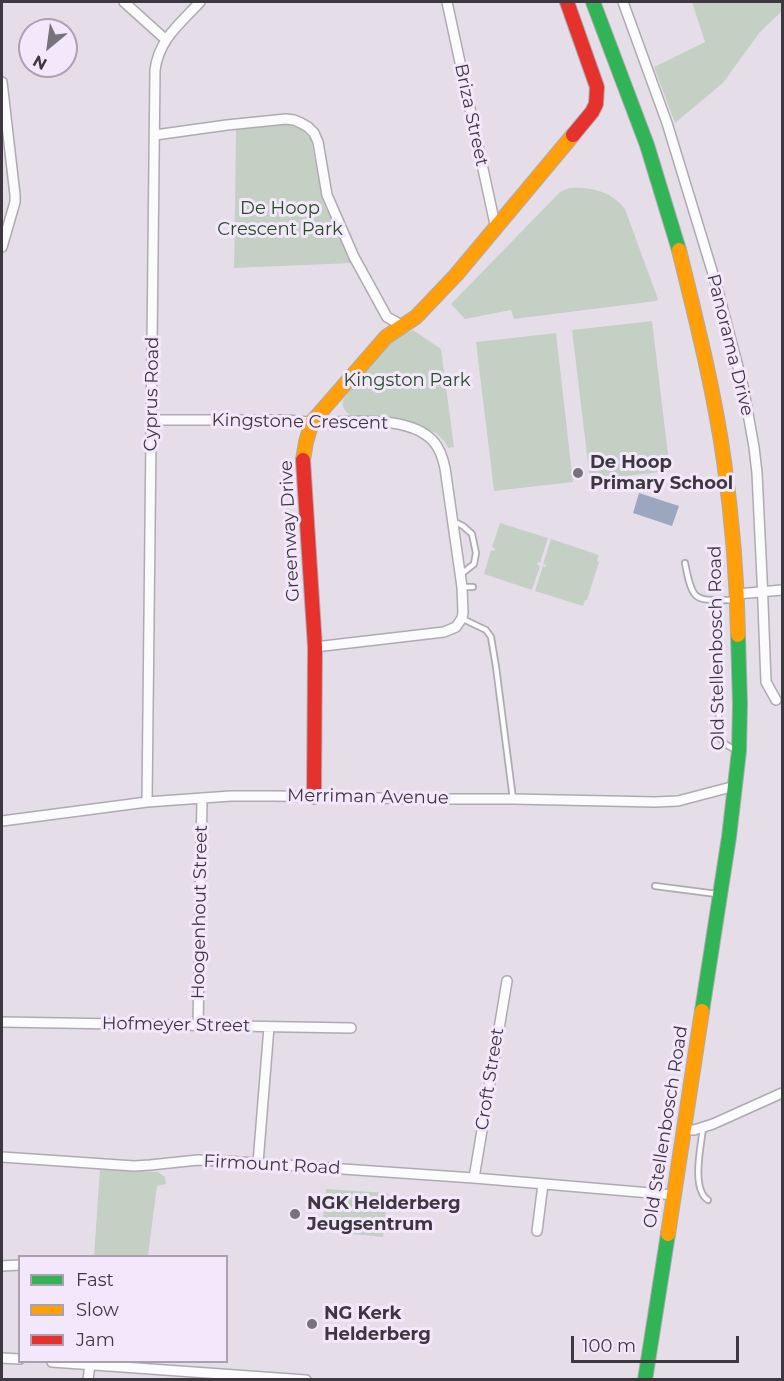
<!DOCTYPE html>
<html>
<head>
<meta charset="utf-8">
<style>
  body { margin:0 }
  #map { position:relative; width:784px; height:1381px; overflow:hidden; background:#e5dee9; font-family:Montserrat,sans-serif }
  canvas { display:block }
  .frame { position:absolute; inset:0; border:3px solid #3d3840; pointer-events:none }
  .legend { position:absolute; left:18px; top:1255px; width:210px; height:108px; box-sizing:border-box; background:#f3e7fb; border:2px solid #aaa1b0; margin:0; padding:8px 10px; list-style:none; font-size:18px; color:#3d3840 }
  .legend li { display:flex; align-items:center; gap:12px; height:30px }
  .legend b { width:30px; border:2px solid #aaa1b0 }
  .north { position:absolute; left:18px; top:18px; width:60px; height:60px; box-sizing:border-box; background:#f3e7fb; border:2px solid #aaa1b0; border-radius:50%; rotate:209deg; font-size:16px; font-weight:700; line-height:24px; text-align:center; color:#3d3840 }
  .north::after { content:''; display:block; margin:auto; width:21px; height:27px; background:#78727b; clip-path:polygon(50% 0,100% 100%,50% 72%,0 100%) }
  .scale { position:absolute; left:571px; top:1336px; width:168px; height:27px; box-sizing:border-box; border:3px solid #3d3840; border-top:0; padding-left:8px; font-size:18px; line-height:21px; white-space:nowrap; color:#3d3840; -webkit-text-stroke:4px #f3e7fb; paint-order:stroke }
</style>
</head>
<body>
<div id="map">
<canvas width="784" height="1381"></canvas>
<div class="frame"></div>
<ul class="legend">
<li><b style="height:8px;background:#30b455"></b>Fast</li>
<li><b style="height:8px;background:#ff9f0a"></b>Slow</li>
<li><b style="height:8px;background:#e5322d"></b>Jam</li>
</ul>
<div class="north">N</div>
<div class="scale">100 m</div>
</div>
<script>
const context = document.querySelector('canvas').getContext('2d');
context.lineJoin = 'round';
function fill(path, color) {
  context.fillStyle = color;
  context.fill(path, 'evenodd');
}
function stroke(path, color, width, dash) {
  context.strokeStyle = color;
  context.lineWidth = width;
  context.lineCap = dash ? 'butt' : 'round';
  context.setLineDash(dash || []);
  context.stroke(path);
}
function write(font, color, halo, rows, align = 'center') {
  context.font = font + ' Montserrat,sans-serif';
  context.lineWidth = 6;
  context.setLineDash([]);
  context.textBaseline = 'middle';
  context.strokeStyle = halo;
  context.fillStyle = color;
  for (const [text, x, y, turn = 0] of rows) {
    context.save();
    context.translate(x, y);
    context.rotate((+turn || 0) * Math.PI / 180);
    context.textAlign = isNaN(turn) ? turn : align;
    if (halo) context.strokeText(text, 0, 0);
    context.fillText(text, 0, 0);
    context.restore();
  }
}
fill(new Path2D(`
  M 692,2 L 782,2 L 782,11 L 760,32 L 723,83 L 675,123 L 654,67 L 705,42 Z
  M 285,124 C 297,125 305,130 311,140 L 323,202 L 352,263 L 234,268 L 236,130 Z
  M 569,188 C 591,187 611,191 625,209 L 658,299 L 656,301 L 514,319 L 511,310 L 465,319 L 451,304 L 560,192 Z
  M 652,321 L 670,471 L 590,480 L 572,330 Z
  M 413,330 L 441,349 L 454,447 L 448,448 L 445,442 L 436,433 L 397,419 L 350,415 C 344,411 342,406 343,400 C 363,374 381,341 413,330 Z
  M 556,333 L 573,482 L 494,491 L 476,342 Z
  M 500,523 L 548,538 L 540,563 L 538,562 L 537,564 L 540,566 L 532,590 L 484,574 L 491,550 L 494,551 L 495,549 L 492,547 Z
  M 551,539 L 599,555 L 597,561 L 599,562 L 587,600 L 585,600 L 583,606 L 535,591 L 543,566 L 545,567 L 546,565 L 543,564 Z
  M 100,1169 L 158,1172 L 165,1177 L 166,1184 L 157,1186 L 148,1256 L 94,1256 Z
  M 326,1189 L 388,1193 L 383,1237 L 322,1231 Z`), '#c5d0c5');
fill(new Path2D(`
  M 639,493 L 679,506 L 672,526 L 633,513 Z`), '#9ca7bf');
const lane = new Path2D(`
  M 453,521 L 463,526 L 472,534 L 476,553 L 474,564 L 460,575
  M 685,563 C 693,606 696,599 735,600
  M 462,587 L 473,587
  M 721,601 L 718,616 L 719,734 C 721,743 728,746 736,750
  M 463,619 L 486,630 L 491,637 L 496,667 L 513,799
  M 655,886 L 717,894
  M 703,1128 C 701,1146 691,1189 708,1200`);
const street = new Path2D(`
  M 124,2 L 165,39
  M 447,2 L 496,229
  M 623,2 L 667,123 L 717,287 L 743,386 L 754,447 L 757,473 L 762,578 L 766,682 L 776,700
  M 2,82 L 15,195 L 15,202 L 2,247
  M 155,135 L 227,125 L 286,119 L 294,120 L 301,123 L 308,127 L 314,133 L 318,142 L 327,195 L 354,257 L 387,317 L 403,326
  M 152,420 L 288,420 C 328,428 404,408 434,442 C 440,449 443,459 445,468 L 462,587 L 463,613 L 462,618 L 456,627 L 444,632 L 315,647
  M 737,594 L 782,590
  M 147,802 L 155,70 C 159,39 180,24 200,2
  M 2,821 L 147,802 L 231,796 L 275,796 L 425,799 L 513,799 L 655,802 L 678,801 L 735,786
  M 2,1022 L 351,1028
  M 198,1026 L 202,798
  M 684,1130 L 694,1130 L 713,1124 L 782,1093
  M 2,1157 L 134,1166 L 150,1165 L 198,1160 L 226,1161 L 474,1178 L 674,1195
  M 258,1163 L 269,1027
  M 474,1178 L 507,981
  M 537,1231 L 543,1184
  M 2,1266 L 20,1265
  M 2,1358 L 20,1359
  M 52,1362 L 306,1380
  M 88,1380 L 90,1364`);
const fast = new Path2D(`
  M 593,2 L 647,145 L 679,250
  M 702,1011 L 729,837 L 739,751 L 740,704 L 738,635
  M 645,1380 L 668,1234`);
const slow = new Path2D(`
  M 679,250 C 696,319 714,390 724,461 C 732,518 737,577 738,635
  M 303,460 L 306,442 L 312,422 L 386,337 L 416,317 L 456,275 L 573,135
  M 668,1234 L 702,1011`);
const jam = new Path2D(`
  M 567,2 L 597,87 L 596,104 L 592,112 L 573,135
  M 303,460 L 315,647 L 314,797`);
stroke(lane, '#afaab1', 8);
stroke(street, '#afaab1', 12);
stroke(fast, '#afaab1', 16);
stroke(slow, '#afaab1', 16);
stroke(jam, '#afaab1', 16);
stroke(lane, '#fbfafc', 4.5);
stroke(street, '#fbfafc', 9);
stroke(fast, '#30b455', 14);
stroke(slow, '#ff9f0a', 14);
stroke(jam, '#e5322d', 14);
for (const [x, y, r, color] of [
  [578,473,6,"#78727b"],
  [295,1214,6,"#78727b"],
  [312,1324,6,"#78727b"]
]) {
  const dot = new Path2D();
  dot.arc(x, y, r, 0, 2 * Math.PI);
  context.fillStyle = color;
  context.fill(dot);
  stroke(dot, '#f3e7fb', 2);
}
write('18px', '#3d3840', '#f3e7fb', [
  ["Briza Street",471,115,78],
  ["Panorama Drive",730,345,76],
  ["Cyprus Road",152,394,-89],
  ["Kingstone Crescent",300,422,1],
  ["Greenway Drive",290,531,-93],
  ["Old Stellenbosch Road",717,648,-91],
  ["Merriman Avenue",368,797,1],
  ["Hoogenhout Street",200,912,-89],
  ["Hofmeyer Street",176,1025,1],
  ["Croft Street",490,1079,-81],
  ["Old Stellenbosch Road",666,1127,-81],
  ["Firmount Road",272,1165,3]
]);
write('18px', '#284e25', '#f3e7fb', [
  ["De Hoop",280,209],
  ["Crescent Park",280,230],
  ["Kingston Park",407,381]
]);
write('bold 18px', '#3d3840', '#f3e7fb', [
  ["De Hoop",590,463],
  ["Primary School",590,484],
  ["NGK Helderberg",307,1204],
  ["Jeugsentrum",307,1225],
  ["NG Kerk",324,1314],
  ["Helderberg",324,1335]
], 'left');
</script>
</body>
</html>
